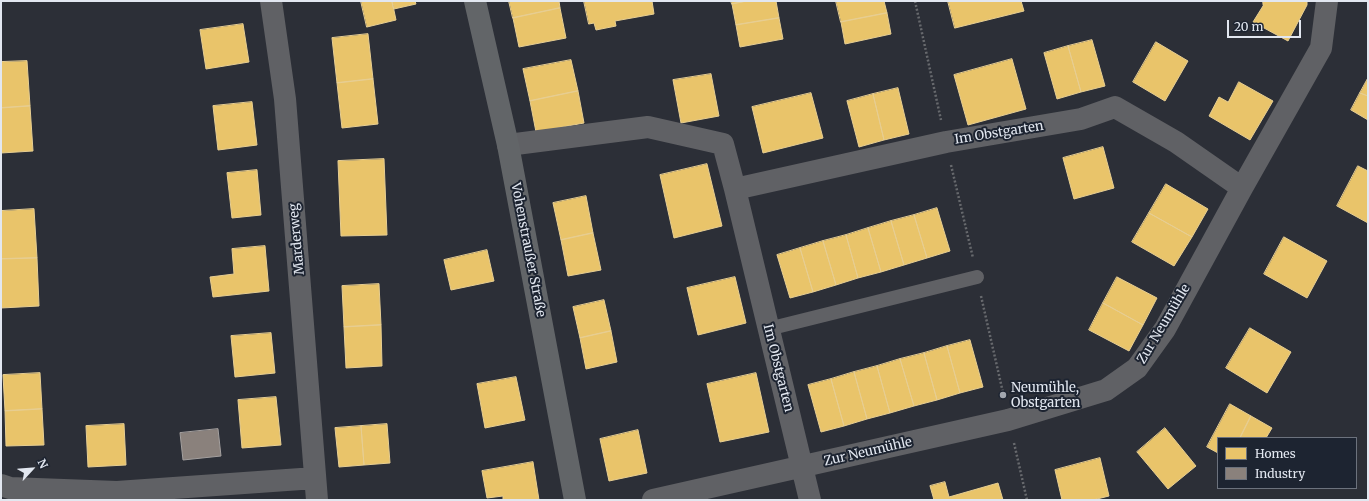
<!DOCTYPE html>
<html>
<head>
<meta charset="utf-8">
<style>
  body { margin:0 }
  #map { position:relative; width:1369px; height:501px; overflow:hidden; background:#2c2f37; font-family:Merriweather,serif }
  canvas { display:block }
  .frame { position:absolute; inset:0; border:2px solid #e2e7f0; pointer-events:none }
  .legend { position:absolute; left:1217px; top:437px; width:140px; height:52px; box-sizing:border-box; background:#1d2431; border:1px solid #6c727d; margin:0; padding:5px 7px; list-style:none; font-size:12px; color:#e2e7f0 }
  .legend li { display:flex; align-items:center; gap:8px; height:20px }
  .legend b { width:20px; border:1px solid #6c727d }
  .north { position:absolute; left:12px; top:449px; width:40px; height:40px; -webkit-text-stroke:3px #1d2431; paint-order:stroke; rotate:64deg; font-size:11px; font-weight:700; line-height:16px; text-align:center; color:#e2e7f0 }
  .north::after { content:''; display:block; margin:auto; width:14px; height:18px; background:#e2e7f0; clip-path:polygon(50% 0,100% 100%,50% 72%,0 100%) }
  .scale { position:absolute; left:1227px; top:20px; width:74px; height:18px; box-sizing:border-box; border:2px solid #e2e7f0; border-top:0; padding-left:5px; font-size:12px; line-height:14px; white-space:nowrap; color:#e2e7f0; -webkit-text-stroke:3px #1d2431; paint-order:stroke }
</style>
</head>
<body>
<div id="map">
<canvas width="1369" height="501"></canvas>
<div class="frame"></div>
<ul class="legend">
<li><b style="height:11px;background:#e9c46a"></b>Homes</li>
<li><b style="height:11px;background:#8a817c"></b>Industry</li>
</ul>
<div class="north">N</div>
<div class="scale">20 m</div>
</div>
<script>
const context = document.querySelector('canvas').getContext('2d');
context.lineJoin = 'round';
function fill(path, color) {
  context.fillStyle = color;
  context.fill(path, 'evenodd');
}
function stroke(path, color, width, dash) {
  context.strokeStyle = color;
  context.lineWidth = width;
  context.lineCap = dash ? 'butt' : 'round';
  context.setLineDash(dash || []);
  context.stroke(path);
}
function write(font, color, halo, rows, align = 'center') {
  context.font = font + ' Merriweather,serif';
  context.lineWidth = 4;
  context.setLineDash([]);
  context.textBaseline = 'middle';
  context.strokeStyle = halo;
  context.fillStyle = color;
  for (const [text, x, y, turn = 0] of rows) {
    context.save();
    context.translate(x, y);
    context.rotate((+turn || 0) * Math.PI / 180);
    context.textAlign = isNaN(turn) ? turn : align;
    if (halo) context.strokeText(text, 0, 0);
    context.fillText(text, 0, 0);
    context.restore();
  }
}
const homes = new Path2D(`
  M 361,1 L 392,1 L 396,20 L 367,27 Z
  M 392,1 L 415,1 L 416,4 L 394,9 Z
  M 509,1 L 559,1 L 560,8 L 513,18 Z
  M 584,1 L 652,1 L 654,14 L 615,21 L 616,26 L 596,30 L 594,23 L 589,24 Z
  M 731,1 L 747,1 L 732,4 Z
  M 747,1 L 776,1 L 779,18 L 736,25 L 732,4 Z
  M 836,1 L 884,1 L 887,13 L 841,22 Z
  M 948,1 L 1021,1 L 1024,11 L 955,28 Z
  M 1263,1 L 1307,1 L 1307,5 L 1288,41 L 1253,22 L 1263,6 Z
  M 560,8 L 566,38 L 519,47 L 513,18 Z
  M 887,13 L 891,34 L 845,44 L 841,22 Z
  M 779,18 L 783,39 L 740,47 L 736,25 Z
  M 243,24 L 249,62 L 206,69 L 200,30 Z
  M 368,34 L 373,79 L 337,83 L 332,38 Z
  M 1092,40 L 1105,86 L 1081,92 L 1068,46 Z
  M 1156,42 L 1188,61 L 1165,101 L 1133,82 Z
  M 1068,46 L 1081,92 L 1057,99 L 1044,53 Z
  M 1012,59 L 1026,109 L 968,125 L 954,75 Z
  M 571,60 L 578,91 L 530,101 L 523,69 Z
  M 27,61 L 30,106 L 1,108 L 1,62 Z
  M 711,74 L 719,116 L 681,123 L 673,80 Z
  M 1368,78 L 1368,96 L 1360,93 Z
  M 373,79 L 378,124 L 342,128 L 337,83 Z
  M 1239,82 L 1273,101 L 1250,140 L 1209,116 L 1219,97 L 1228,102 Z
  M 898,88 L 909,134 L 884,140 L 873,94 Z
  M 578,91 L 584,123 L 536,132 L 530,101 Z
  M 811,93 L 823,138 L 763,153 L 752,107 Z
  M 1360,93 L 1368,96 L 1368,120 L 1351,110 Z
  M 873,94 L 884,140 L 859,147 L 847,101 Z
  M 252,102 L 257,145 L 218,150 L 213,106 Z
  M 30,106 L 33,151 L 1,153 L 1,108 Z
  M 1103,147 L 1114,188 L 1074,199 L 1063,158 Z
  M 384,159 L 387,235 L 341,236 L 338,161 Z
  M 707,164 L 722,226 L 674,238 L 660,175 Z
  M 1358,166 L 1368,171 L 1368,223 L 1337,206 Z
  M 257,170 L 261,215 L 232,218 L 227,173 Z
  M 1166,184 L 1208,209 L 1192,237 L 1149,213 Z
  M 586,196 L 593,233 L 561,240 L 553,203 Z
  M 937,208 L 950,251 L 927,258 L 914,215 Z
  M 34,209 L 37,258 L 1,259 L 1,211 Z
  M 1149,213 L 1192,237 L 1174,266 L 1132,242 Z
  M 914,215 L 927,258 L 904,265 L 891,221 Z
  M 891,221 L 904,265 L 881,272 L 868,228 Z
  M 868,228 L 881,272 L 858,278 L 846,235 Z
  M 593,233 L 601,270 L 568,276 L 561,240 Z
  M 846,235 L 858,278 L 836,285 L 823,241 Z
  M 1284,237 L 1327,261 L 1307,298 L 1264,274 Z
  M 823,241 L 836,285 L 813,292 L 800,248 Z
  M 265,246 L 269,291 L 213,297 L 210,277 L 234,274 L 232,249 Z
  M 800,248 L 813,292 L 790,298 L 777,255 Z
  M 487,250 L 494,281 L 451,290 L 444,260 Z
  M 37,258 L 39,306 L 1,308 L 1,259 Z
  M 735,277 L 746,323 L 698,335 L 687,288 Z
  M 1117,277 L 1157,298 L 1143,325 L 1103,303 Z
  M 379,284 L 381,325 L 344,327 L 342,286 Z
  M 604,300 L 611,331 L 580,338 L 573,307 Z
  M 1103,303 L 1143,325 L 1129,351 L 1089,330 Z
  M 381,325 L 382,366 L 346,368 L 344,327 Z
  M 1250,328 L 1291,352 L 1267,393 L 1226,368 Z
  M 611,331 L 617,362 L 586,369 L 580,338 Z
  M 271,333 L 275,373 L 235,377 L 231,336 Z
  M 970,340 L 983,387 L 960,393 L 947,346 Z
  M 947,346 L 960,393 L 937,400 L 924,353 Z
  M 924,353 L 937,400 L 914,406 L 900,359 Z
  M 900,359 L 914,406 L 890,413 L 877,366 Z
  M 877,366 L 890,413 L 867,419 L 854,372 Z
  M 854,372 L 867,419 L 844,426 L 831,379 Z
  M 40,373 L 42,409 L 5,411 L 3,375 Z
  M 756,373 L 769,432 L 720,442 L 707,384 Z
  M 516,377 L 525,420 L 485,428 L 477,384 Z
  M 831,379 L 844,426 L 821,432 L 808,385 Z
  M 276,397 L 281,445 L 242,448 L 238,400 Z
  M 1230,404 L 1251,416 L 1240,438 L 1218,438 L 1218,453 L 1207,447 Z
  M 42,409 L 44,445 L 6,446 L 5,411 Z
  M 1251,416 L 1272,428 L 1266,438 L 1240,438 Z
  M 124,424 L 126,465 L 88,467 L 86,426 Z
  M 387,424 L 390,463 L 364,465 L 361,426 Z
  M 361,426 L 364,465 L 339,467 L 335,428 Z
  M 1165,428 L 1196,466 L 1168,489 L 1137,452 Z
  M 638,430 L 647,473 L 609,481 L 600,439 Z
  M 1100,458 L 1109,496 L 1093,500 L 1062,500 L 1055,470 Z
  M 533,462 L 539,500 L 503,500 L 503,496 L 487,498 L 482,471 Z
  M 945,482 L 949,497 L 998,483 L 1003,500 L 934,500 L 930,486 Z`);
fill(homes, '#e9c46a');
stroke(homes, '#e7ce92', 1);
const industry = new Path2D(`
  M 218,429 L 221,456 L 183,460 L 180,433 Z`);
fill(industry, '#8a817c');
stroke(industry, '#a4a09f', 1);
stroke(new Path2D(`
  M 915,1 L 941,120
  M 951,165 L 973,258
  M 981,296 L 1004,397
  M 1014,443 L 1027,500`), '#67696d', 2.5, [2, 2]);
stroke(new Path2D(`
  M 768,329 L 977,277`), '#606165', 14);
stroke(new Path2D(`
  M 271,1 L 285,99 L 317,500
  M 508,145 L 648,127 L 723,144 L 735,189
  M 1,485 L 10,488 L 117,492 L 315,478
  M 653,500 L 1008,420 L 1106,390 L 1137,368 L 1165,329 L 1242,188 L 1321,48 L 1327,1
  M 810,500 L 735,189 L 946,142 L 1081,119 L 1115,107 L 1176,142 L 1242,188`), '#606165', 22);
stroke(new Path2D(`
  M 475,1 L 508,145 L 575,500`), '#626568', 22);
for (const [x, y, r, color] of [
  [1003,395,4,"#a2a7af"]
]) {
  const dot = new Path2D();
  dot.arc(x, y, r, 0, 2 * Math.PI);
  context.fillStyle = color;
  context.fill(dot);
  stroke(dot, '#1d2431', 1.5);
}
write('13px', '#e2e7f0', '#1d2431', [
  ["Im Obstgarten",999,133,-9],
  ["Marderweg",297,239,-95],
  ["Vohenstraußer Straße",528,250,79],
  ["Zur Neumühle",1164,324,-59],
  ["Im Obstgarten",778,368,76],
  ["Zur Neumühle",868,452,-13]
]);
write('13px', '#e2e7f0', '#1d2431', [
  ["Neumühle,",1011,388],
  ["Obstgarten",1011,403]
], 'left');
</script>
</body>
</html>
